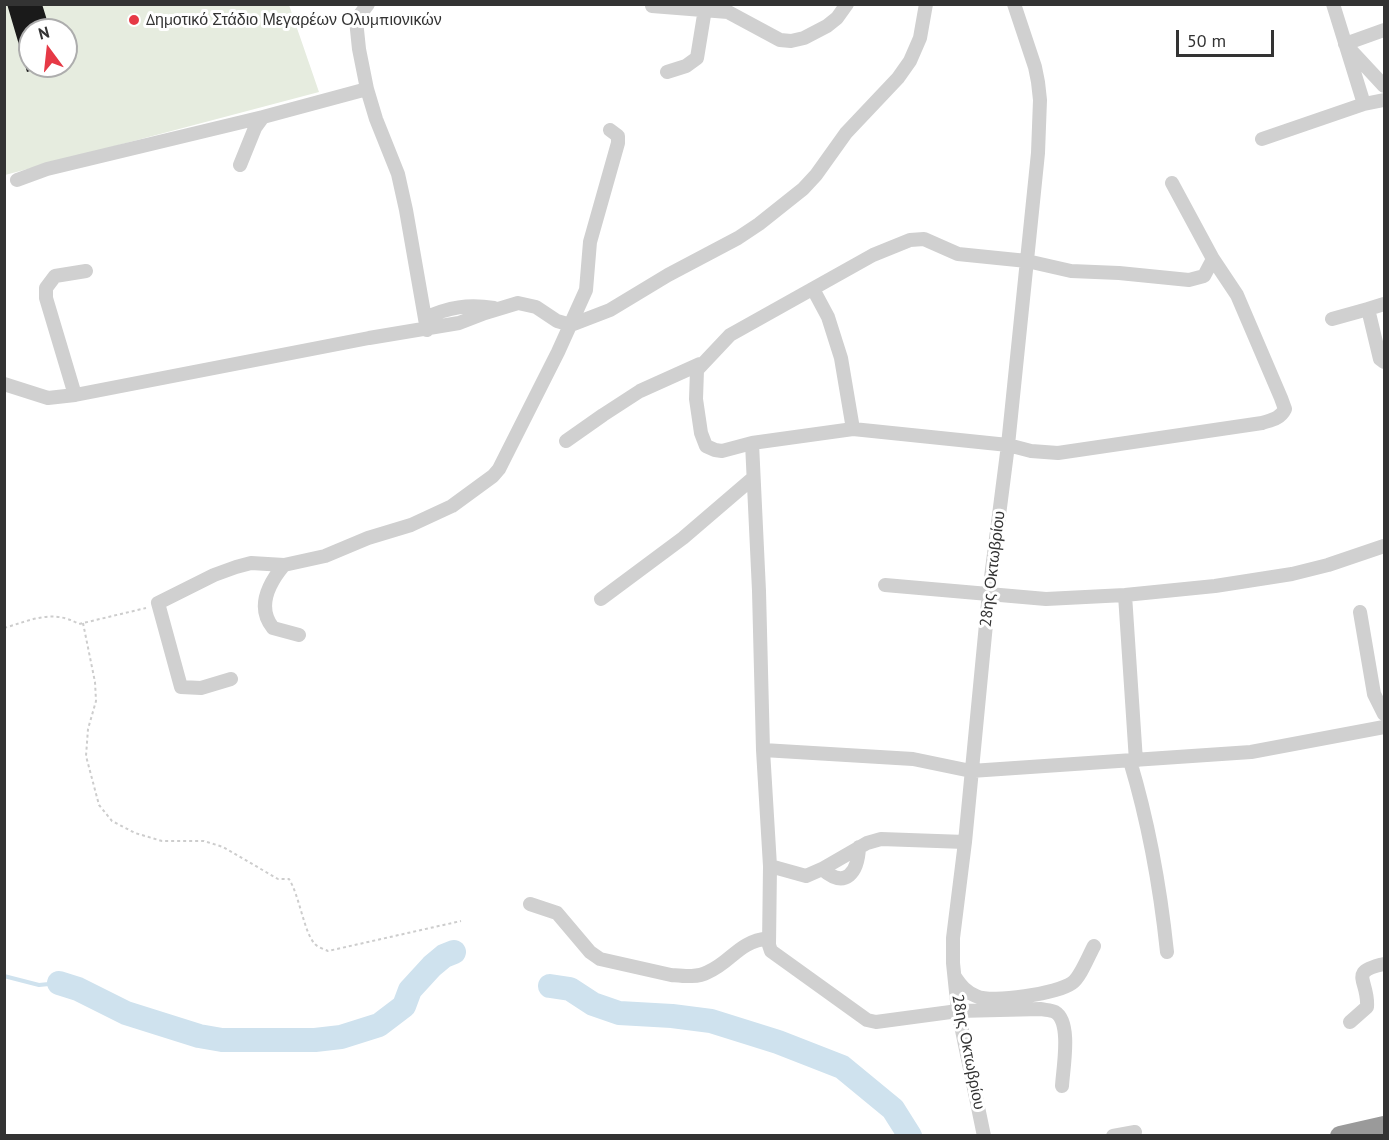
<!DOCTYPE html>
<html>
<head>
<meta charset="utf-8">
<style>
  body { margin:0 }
  #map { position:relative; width:1389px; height:1140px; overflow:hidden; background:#fff; font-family:"PT Sans",sans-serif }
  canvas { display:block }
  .frame { position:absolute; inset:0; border:6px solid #333; pointer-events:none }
  .north { position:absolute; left:18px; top:18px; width:60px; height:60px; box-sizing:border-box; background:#fff; border:2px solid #adadad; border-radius:50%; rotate:345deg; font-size:16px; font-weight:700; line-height:24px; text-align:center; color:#333 }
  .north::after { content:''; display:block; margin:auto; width:21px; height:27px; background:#e63946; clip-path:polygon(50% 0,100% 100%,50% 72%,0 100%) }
  .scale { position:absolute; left:1176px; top:30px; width:98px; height:27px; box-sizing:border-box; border:3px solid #333; border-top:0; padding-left:8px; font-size:18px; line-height:21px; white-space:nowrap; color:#333; -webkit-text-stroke:4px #fff; paint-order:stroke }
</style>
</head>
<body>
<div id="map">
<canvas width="1389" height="1140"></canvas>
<div class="frame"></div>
<div class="north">N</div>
<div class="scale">50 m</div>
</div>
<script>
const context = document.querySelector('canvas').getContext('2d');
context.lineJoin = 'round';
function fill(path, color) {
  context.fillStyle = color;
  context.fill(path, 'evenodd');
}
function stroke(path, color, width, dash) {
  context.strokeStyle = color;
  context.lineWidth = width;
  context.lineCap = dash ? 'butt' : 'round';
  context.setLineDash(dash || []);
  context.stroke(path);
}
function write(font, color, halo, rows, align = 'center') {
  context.font = font + ' "PT Sans",sans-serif';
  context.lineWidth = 6;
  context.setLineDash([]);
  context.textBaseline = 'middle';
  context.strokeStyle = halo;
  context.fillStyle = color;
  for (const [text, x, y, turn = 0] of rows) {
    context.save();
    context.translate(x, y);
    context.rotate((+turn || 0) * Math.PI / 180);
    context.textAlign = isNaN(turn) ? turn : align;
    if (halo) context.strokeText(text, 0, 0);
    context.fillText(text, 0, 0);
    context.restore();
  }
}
fill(new Path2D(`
  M 5,5 L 289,5 L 319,92 L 5,175 ZM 30,30 L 66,30 L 66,66 L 30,66 Z`), '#e6ecdf');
stroke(new Path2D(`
  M 4,976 L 39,985 L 59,983`), '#cfe2ee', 4);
stroke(new Path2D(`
  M 59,983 L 78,989 L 126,1013 L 199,1036 L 222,1040 L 315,1040 L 341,1037 L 379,1025 L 404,1006 L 410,990 L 432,966 L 444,956 L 454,952
  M 550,986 L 570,989 L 593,1004 L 619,1013 L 672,1016 L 711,1021 L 778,1042 L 842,1067 L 893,1109 L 910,1136`), '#cfe2ee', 24);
fill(new Path2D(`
  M 7,4 L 42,4 L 50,30 L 30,30 L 30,71 L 27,72 Z`), '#1a1a1a');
stroke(new Path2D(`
  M 83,623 L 95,682 L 96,701 L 88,729 L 86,756 L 99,805 L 112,821 L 135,833 L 162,841 L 204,841 L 223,847 L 278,879 L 289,879 C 300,897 304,933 315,944 C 317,947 324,949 328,951 L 461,921
  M 4,628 C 32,620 52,609 79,624 L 146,608`), '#cdcdcd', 2, [3, 3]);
stroke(new Path2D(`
  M 368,4 L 356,20 L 359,49 L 367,89 L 376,119 L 398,174 L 406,210 L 427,330
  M 1333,4 L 1364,104 L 1384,100
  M 652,6 L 728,12 L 780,40 L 791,41 L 804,38 L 827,26 L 837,18 L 847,4
  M 1384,30 L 1345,44 L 1384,86
  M 667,72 L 686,66 L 697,58 L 705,9
  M 1262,139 L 1364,104
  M 240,165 L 255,128 L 263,117
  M 17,180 L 47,169 L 263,117 L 367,89
  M 1172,183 L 1213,259 L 1204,276 L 1189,280 L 1119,273 L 1071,271 L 1027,261 L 958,254 L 924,239 L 910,240 L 873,255 L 730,335 L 697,370 L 696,399 L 701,433 L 706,446 L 715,450 L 722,451 L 752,443 L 853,429 L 1008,445 L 1031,451 L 1058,453 L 1262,423 C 1271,420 1280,419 1285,409 L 1281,398 L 1237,295 L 1213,259
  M 813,289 L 828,317 L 841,358 L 853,429
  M 1384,304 L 1368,309 L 1380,359 L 1384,362
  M 425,318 C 449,307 468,304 494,308
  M 1332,319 L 1368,309
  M 4,384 L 48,398 L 75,395 L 369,338 L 459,323 L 485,313 L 518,303 L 536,307 L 557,321 L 571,325 L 610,310 L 668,275 L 738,238 L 759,224 L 803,189 L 816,175 L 846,133 L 898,78 L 910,61 L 920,38 L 926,4
  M 75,395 L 46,298 L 46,288 L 55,276 L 86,271
  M 566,441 L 603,415 L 640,391 L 700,364
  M 752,443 L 759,591 L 763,750 L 770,866 L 769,945 L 771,951 L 867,1020 L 876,1022 L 958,1011 L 1041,1009 C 1045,1010 1051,1010 1055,1012 C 1072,1022 1063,1068 1062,1086
  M 284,565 C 269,583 256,607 273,628 L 299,635
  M 885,585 L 1046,599 L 1125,595 L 1215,586 L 1292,574 L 1328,565 L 1384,546
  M 1125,595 L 1136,761
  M 601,599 L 683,538 L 753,478
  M 1360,612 L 1374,694 L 1384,714
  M 231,679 L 201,688 L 181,687 L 158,603 L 214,575 L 236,567 L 251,563 L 284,565 L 325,556 L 368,538 L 411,525 L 452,506 L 493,476 L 499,469 L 558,352 L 586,290 L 590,242 L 618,143 L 618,136 L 610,130
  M 763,750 L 913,759 L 971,771 L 1251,752 L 1384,727
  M 1130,761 C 1149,824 1160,886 1167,952
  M 770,866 L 806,876 L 822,869 L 867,843 L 881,839 L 965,842
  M 822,869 C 846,890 858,872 859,847
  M 530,904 L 557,913 L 590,952 L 600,959 L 671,975 C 683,976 697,978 708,972 C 733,961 737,942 769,938
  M 955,977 C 961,986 966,992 976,996 C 992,1004 1058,993 1072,983 C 1080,978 1089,955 1094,946
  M 1350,1022 L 1367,1007 C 1369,980 1347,972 1384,964
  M 984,1136 L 958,1011 L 953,963 L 953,938 L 965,842 L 989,593 L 1008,445 L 1038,153 L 1040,100 L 1038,82 L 1035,67 L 1014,4
  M 1113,1136 L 1135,1132`), '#d0d0d0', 14);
stroke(new Path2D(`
  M 1340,1136 L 1384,1126`), '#9a9a9a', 20);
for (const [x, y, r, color] of [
  [134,20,6,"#e63946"]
]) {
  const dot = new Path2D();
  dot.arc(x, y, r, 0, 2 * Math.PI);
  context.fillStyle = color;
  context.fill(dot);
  stroke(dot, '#fff', 2);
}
write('16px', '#333', '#fff', [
  ["Δημοτικό Στάδιο Μεγαρέων Ολυμπιονικών",146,20]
], 'left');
write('16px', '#333', '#fff', [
  ["28ης Οκτωβρίου",993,569,-83],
  ["28ης Οκτωβρίου",968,1052,79]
]);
</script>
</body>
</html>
